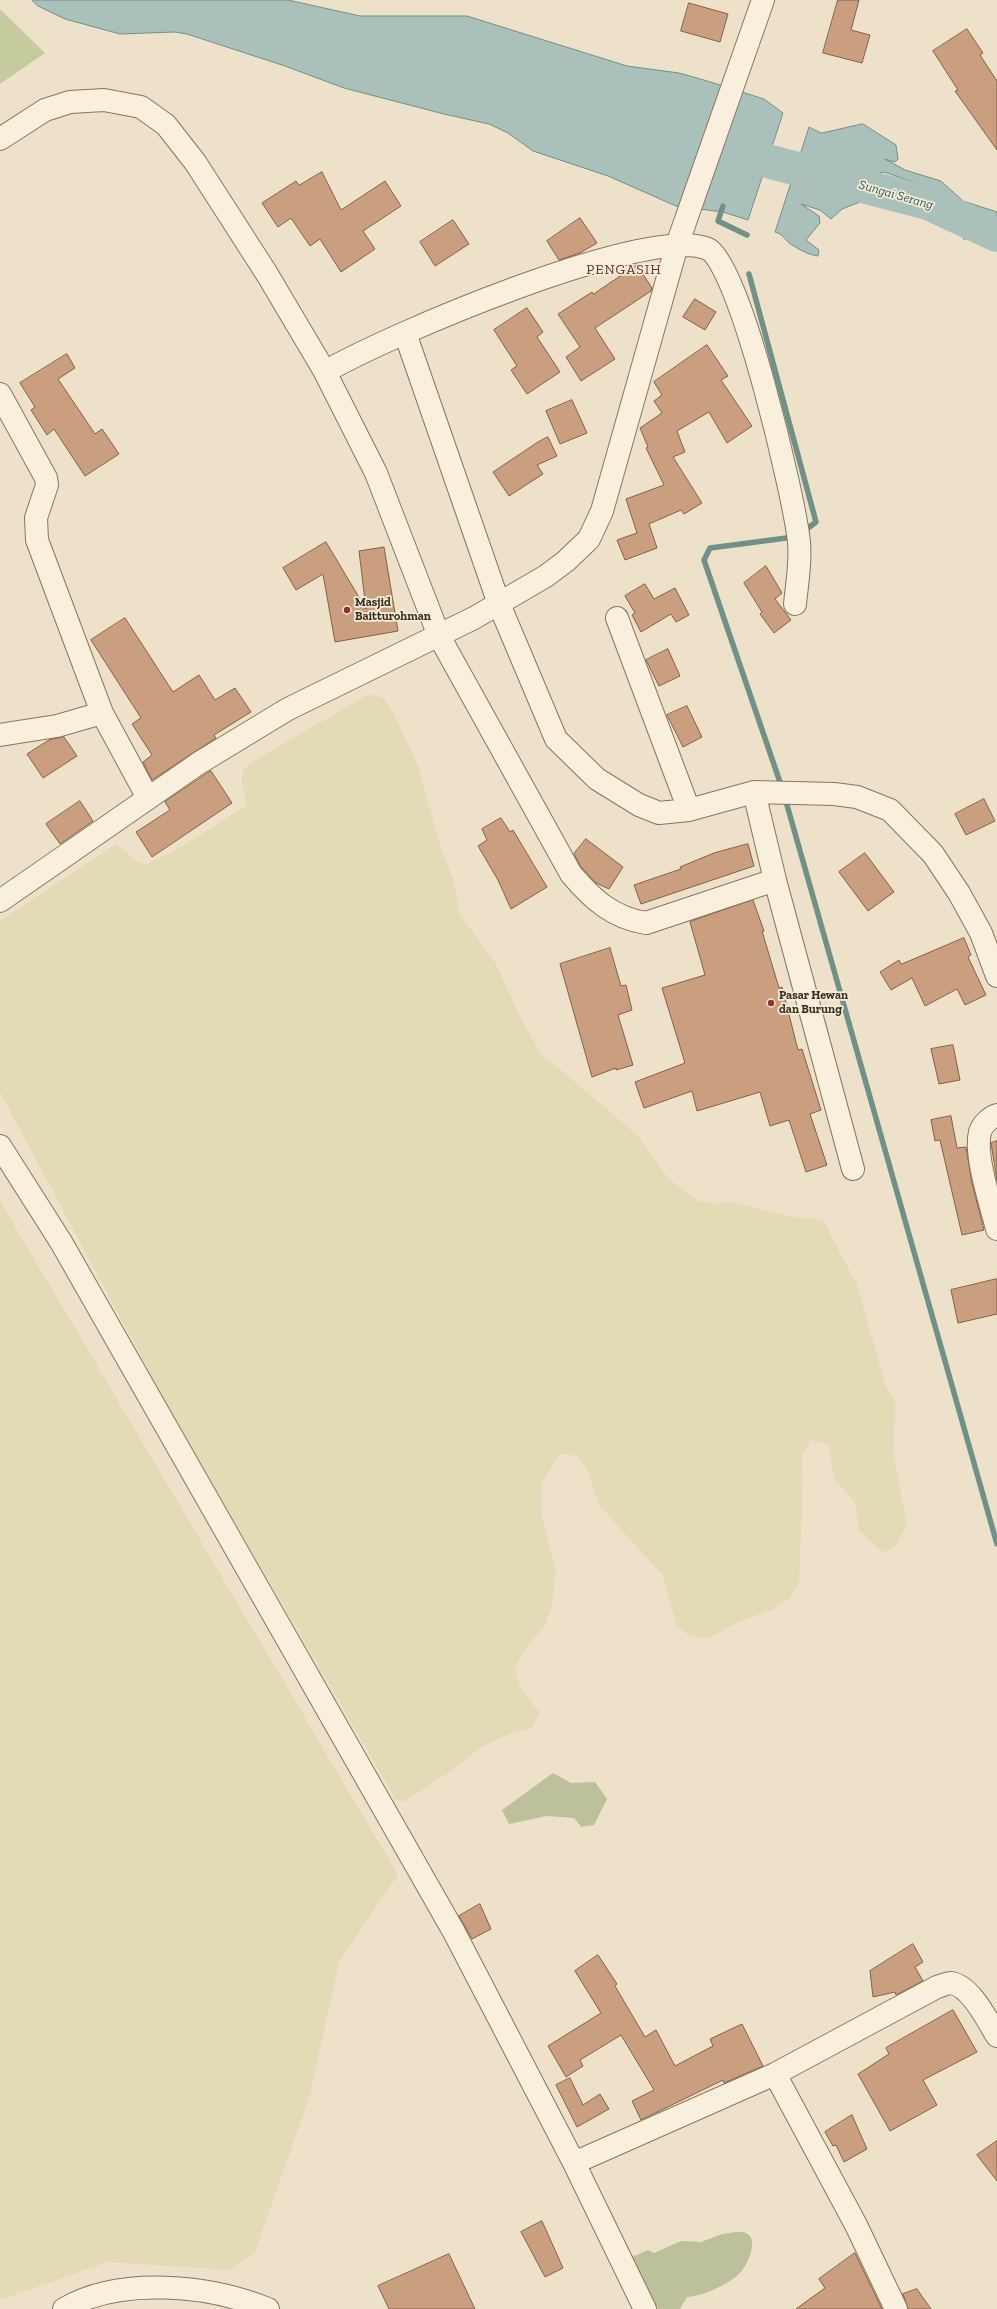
<!DOCTYPE html>
<html>
<head>
<meta charset="utf-8">
<style>
  body { margin:0 }
  canvas { display:block; background:#ede2c9 }
</style>
</head>
<body>
<canvas width="997" height="2309"></canvas>
<script>
const context = document.querySelector('canvas').getContext('2d');
context.lineJoin = 'round';
function fill(path, color) {
  context.fillStyle = color;
  context.fill(path, 'evenodd');
}
function stroke(path, color, width, dash) {
  context.strokeStyle = color;
  context.lineWidth = width;
  context.lineCap = dash ? 'butt' : 'round';
  context.setLineDash(dash || []);
  context.stroke(path);
}
function write(font, color, halo, rows, align = 'center') {
  context.font = font + ' "Zilla Slab",serif';
  context.lineWidth = 3.5;
  context.setLineDash([]);
  context.textBaseline = 'middle';
  context.strokeStyle = halo;
  context.fillStyle = color;
  for (const [text, x, y, turn = 0] of rows) {
    context.save();
    context.translate(x, y);
    context.rotate((+turn || 0) * Math.PI / 180);
    context.textAlign = isNaN(turn) ? turn : align;
    if (halo) context.strokeText(text, 0, 0);
    context.fillText(text, 0, 0);
    context.restore();
  }
}
fill(new Path2D(`
  M 369,694 L 383,698 L 393,712 L 418,766 L 441,849 L 454,881 L 460,915 L 495,962 L 524,1025 L 542,1054 L 637,1135 L 668,1178 L 696,1200 L 713,1204 L 730,1201 L 788,1216 L 823,1220 L 857,1285 L 886,1387 L 895,1402 L 894,1457 L 907,1525 L 897,1544 L 883,1553 L 858,1529 L 856,1504 L 834,1478 L 829,1445 L 811,1440 L 801,1455 L 803,1475 L 799,1585 L 789,1599 L 774,1609 L 738,1622 L 707,1639 L 690,1636 L 677,1627 L 663,1576 L 599,1505 L 588,1471 L 578,1456 L 561,1454 L 542,1482 L 542,1518 L 556,1569 L 552,1607 L 546,1624 L 522,1653 L 515,1668 L 519,1686 L 540,1713 L 531,1728 L 514,1732 L 481,1747 L 453,1770 L 403,1802 L 396,1800 L 162,1396 L 0,1092 L 0,921 L 116,844 L 139,863 L 147,864 L 176,850 L 246,806 L 242,779 L 243,771 L 249,764 Z
  M 0,1201 L 398,1875 L 339,1962 L 310,2095 L 255,2252 L 230,2270 L 108,2262 L 0,2300 Z`), '#e2dbb6');
fill(new Path2D(`
  M 0,9 L 45,53 L 0,84 Z`), '#c6cb9d');
fill(new Path2D(`
  M 553,1773 L 571,1783 L 595,1782 L 607,1799 L 594,1825 L 581,1827 L 574,1818 L 547,1816 L 509,1824 L 502,1810 Z
  M 735,2232 C 740,2232 746,2231 750,2236 C 757,2246 746,2268 738,2275 C 725,2286 702,2296 687,2297 L 680,2309 L 658,2309 L 632,2257 L 648,2250 L 654,2253 L 681,2241 L 701,2242 L 722,2234 Z`), '#bcc19b');
const water = new Path2D(`
  M 32,0 L 288,0 L 360,16 L 467,16 L 627,66 L 679,73 L 704,80 L 764,99 L 783,113 L 748,220 L 723,212 L 676,206 L 608,176 L 533,151 L 508,133 L 489,124 L 444,114 L 344,88 L 285,66 L 187,34 L 175,32 L 120,34 L 65,19 L 38,6 Z
  M 863,124 L 896,145 L 898,159 L 895,162 L 885,159 L 905,170 L 941,181 L 963,201 L 997,212 L 997,234 L 990,239 L 963,239 L 983,223 L 973,214 L 951,210 L 944,206 L 945,200 L 942,194 L 931,188 L 884,172 L 870,175 L 871,179 L 860,202 L 842,209 L 831,219 L 820,210 L 801,204 L 819,216 L 820,223 L 806,240 L 819,250 L 818,256 C 809,255 800,250 792,245 C 785,241 784,234 775,232 L 809,127 L 821,133 Z`);
fill(water, '#a9c1ba');
stroke(water, '#709088', 1);
stroke(new Path2D(`
  M 723,206 L 718,221 L 747,235
  M 749,274 L 816,522 L 803,532
  M 782,788 L 704,560 L 710,548 L 794,537
  M 785,798 L 997,1544`), '#709088', 5.5);
stroke(new Path2D(`
  M 721,149 L 928,203 L 997,235`), '#a9c1ba', 34);
const building = new Path2D(`
  M 838,0 L 859,0 L 851,30 L 870,35 L 862,63 L 823,53 Z
  M 689,3 L 728,14 L 720,42 L 681,31 Z
  M 967,29 L 983,53 L 980,55 L 997,81 L 997,150 L 955,91 L 958,90 L 933,51 Z
  M 322,172 L 341,210 L 385,181 L 401,206 L 363,231 L 375,249 L 341,272 L 320,239 L 310,246 L 291,218 L 278,227 L 262,203 L 296,181 L 299,185 Z
  M 580,218 L 597,243 L 580,253 L 559,260 L 547,241 Z
  M 453,220 L 469,244 L 435,266 L 420,242 Z
  M 637,265 L 652,288 L 651,291 L 595,328 L 615,359 L 581,381 L 566,357 L 580,347 L 558,314 L 592,292 L 593,294 Z
  M 695,299 L 716,312 L 705,330 L 683,317 Z
  M 527,308 L 543,332 L 537,337 L 560,372 L 527,394 L 511,370 L 517,366 L 494,330 Z
  M 707,345 L 728,376 L 721,380 L 752,426 L 727,443 L 709,412 L 677,431 L 685,452 L 673,457 L 702,503 L 684,514 L 681,510 L 649,524 L 657,548 L 625,560 L 617,540 L 637,533 L 626,499 L 664,485 L 646,448 L 648,447 L 640,428 L 662,413 L 654,401 L 662,395 L 654,382 Z
  M 67,354 L 75,368 L 58,379 L 95,434 L 102,429 L 119,454 L 85,476 L 54,429 L 47,435 L 31,410 L 35,407 L 20,383 Z
  M 572,400 L 587,433 L 560,444 L 546,411 Z
  M 548,437 L 557,456 L 537,465 L 543,474 L 509,496 L 493,472 L 538,442 Z
  M 326,542 L 366,609 L 359,551 L 384,547 L 398,631 L 335,642 L 323,574 L 296,590 L 283,568 Z
  M 766,566 L 782,593 L 775,599 L 791,620 L 774,633 L 760,614 L 762,612 L 744,583 Z
  M 645,584 L 654,599 L 675,588 L 689,615 L 676,622 L 671,614 L 641,632 L 632,615 L 635,613 L 625,596 Z
  M 125,618 L 173,692 L 199,675 L 215,700 L 235,688 L 251,712 L 214,735 L 216,738 L 152,780 L 143,762 L 152,755 L 132,724 L 141,718 L 91,640 Z
  M 668,649 L 680,676 L 659,686 L 646,660 Z
  M 687,706 L 702,737 L 683,747 L 667,715 Z
  M 64,737 L 77,756 L 43,778 L 27,754 L 49,740 Z
  M 211,771 L 232,803 L 152,857 L 136,832 L 170,810 L 165,802 Z
  M 984,799 L 995,821 L 966,835 L 955,814 Z
  M 80,801 L 93,821 L 60,844 L 46,824 Z
  M 501,818 L 510,832 L 513,830 L 547,887 L 511,909 L 498,880 L 478,846 L 487,840 L 482,829 Z
  M 586,839 L 623,867 L 609,889 L 596,883 L 581,867 L 574,854 Z
  M 748,844 L 754,866 L 641,904 L 634,885 L 681,869 L 680,867 L 714,853 Z
  M 865,853 L 894,892 L 868,911 L 839,872 Z
  M 753,900 L 764,931 L 762,931 L 779,988 L 782,987 L 798,1050 L 802,1049 L 821,1110 L 810,1114 L 827,1165 L 806,1172 L 789,1120 L 770,1126 L 760,1092 L 697,1111 L 692,1091 L 644,1108 L 635,1082 L 685,1063 L 662,988 L 705,975 L 690,922 Z
  M 964,938 L 971,955 L 968,957 L 986,995 L 965,1005 L 957,989 L 925,1006 L 912,978 L 891,990 L 880,972 L 899,960 L 901,964 Z
  M 610,948 L 621,986 L 626,985 L 632,1010 L 618,1015 L 633,1065 L 616,1070 L 616,1068 L 592,1077 L 560,964 Z
  M 953,1045 L 960,1080 L 939,1084 L 931,1049 Z
  M 951,1116 L 957,1148 L 966,1147 L 972,1183 L 984,1230 L 962,1235 L 940,1140 L 935,1141 L 931,1120 Z
  M 997,1141 L 997,1181 L 991,1143 Z
  M 997,1279 L 997,1314 L 958,1323 L 951,1290 Z
  M 480,1904 L 491,1929 L 472,1939 L 459,1916 Z
  M 913,1944 L 923,1962 L 915,1967 L 923,1981 L 896,1995 L 895,1992 L 873,1997 L 870,1971 Z
  M 598,1955 L 617,1984 L 615,1986 L 645,2037 L 656,2030 L 675,2066 L 713,2046 L 710,2039 L 742,2024 L 763,2066 L 724,2083 L 723,2080 L 641,2120 L 632,2101 L 654,2090 L 621,2035 L 580,2060 L 583,2066 L 566,2077 L 548,2046 L 601,2013 L 575,1971 Z
  M 953,2010 L 977,2052 L 923,2080 L 937,2105 L 890,2131 L 858,2074 L 889,2054 L 886,2048 Z
  M 570,2078 L 583,2105 L 600,2094 L 609,2109 L 577,2127 L 556,2085 Z
  M 852,2115 L 867,2149 L 844,2162 L 836,2145 L 833,2146 L 825,2132 Z
  M 997,2141 L 997,2181 L 977,2155 Z
  M 542,2221 L 563,2268 L 545,2277 L 521,2232 Z
  M 855,2253 L 882,2309 L 796,2309 L 825,2288 L 819,2279 Z
  M 449,2254 L 475,2309 L 389,2309 L 378,2286 Z
  M 917,2289 L 931,2309 L 908,2309 L 903,2294 Z`);
fill(building, '#c99f80');
stroke(building, '#875f45', 1);
const minor = new Path2D(`
  M 0,139 L 45,110 L 70,102 L 104,100 L 141,107 L 166,125 L 195,162 L 267,274 L 325,372 L 376,473 L 439,636 L 571,874 C 592,899 613,918 646,923 L 775,880
  M 405,333 L 499,604 L 556,739 L 597,779 L 639,805 L 659,813 L 689,810 L 754,792 L 834,794 L 857,797 L 890,810 L 933,854 L 959,893 L 981,933 L 997,976
  M 325,372 C 384,337 650,223 708,249 C 740,264 795,500 799,542 C 801,563 797,583 795,604
  M 0,394 L 46,478 L 47,485 L 36,518 L 37,540 L 102,713 L 148,798
  M 617,618 L 689,810
  M 0,735 L 57,726 L 102,713
  M 754,792 L 775,880 L 853,1169
  M 0,901 L 199,763 L 288,709 L 474,618 L 546,576 L 566,561 L 589,539 L 602,511 L 677,245 L 763,0
  M 997,1115 C 990,1117 982,1125 980,1132 C 974,1156 991,1204 997,1229
  M 0,1146 L 61,1242 L 454,1932 L 574,2163 L 645,2309
  M 775,2074 L 856,2225 L 896,2309
  M 574,2163 L 775,2074 L 937,1987 C 941,1986 947,1983 951,1983 C 971,1986 987,2020 997,2036
  M 64,2309 C 120,2276 210,2285 268,2309`);
stroke(minor, '#89755e', 24);
stroke(minor, '#f8efdc', 22);
for (const [x, y, r, color] of [
  [347,610,4,"#953031"],
  [771,1003,4,"#953031"]
]) {
  const dot = new Path2D();
  dot.arc(x, y, r, 0, 2 * Math.PI);
  context.fillStyle = color;
  context.fill(dot);
  stroke(dot, '#f5ecd8', 1.5);
}
write('bold 12px', '#3a2d21', '#f5ecd8', [
  ["Masjid",355,603],
  ["Baitturohman",355,617],
  ["Pasar Hewan",779,996],
  ["dan Burung",779,1010]
], 'left');
write('italic 13px', '#315956', '#f5ecd8', [
  ["Sungai Serang",896,195,16]
]);
context.letterSpacing = '1px';
write('14px', '#653022', '#f5ecd8', [
  ["PENGASIH",624,270]
]);
context.letterSpacing = '0px';
</script>
</body>
</html>
